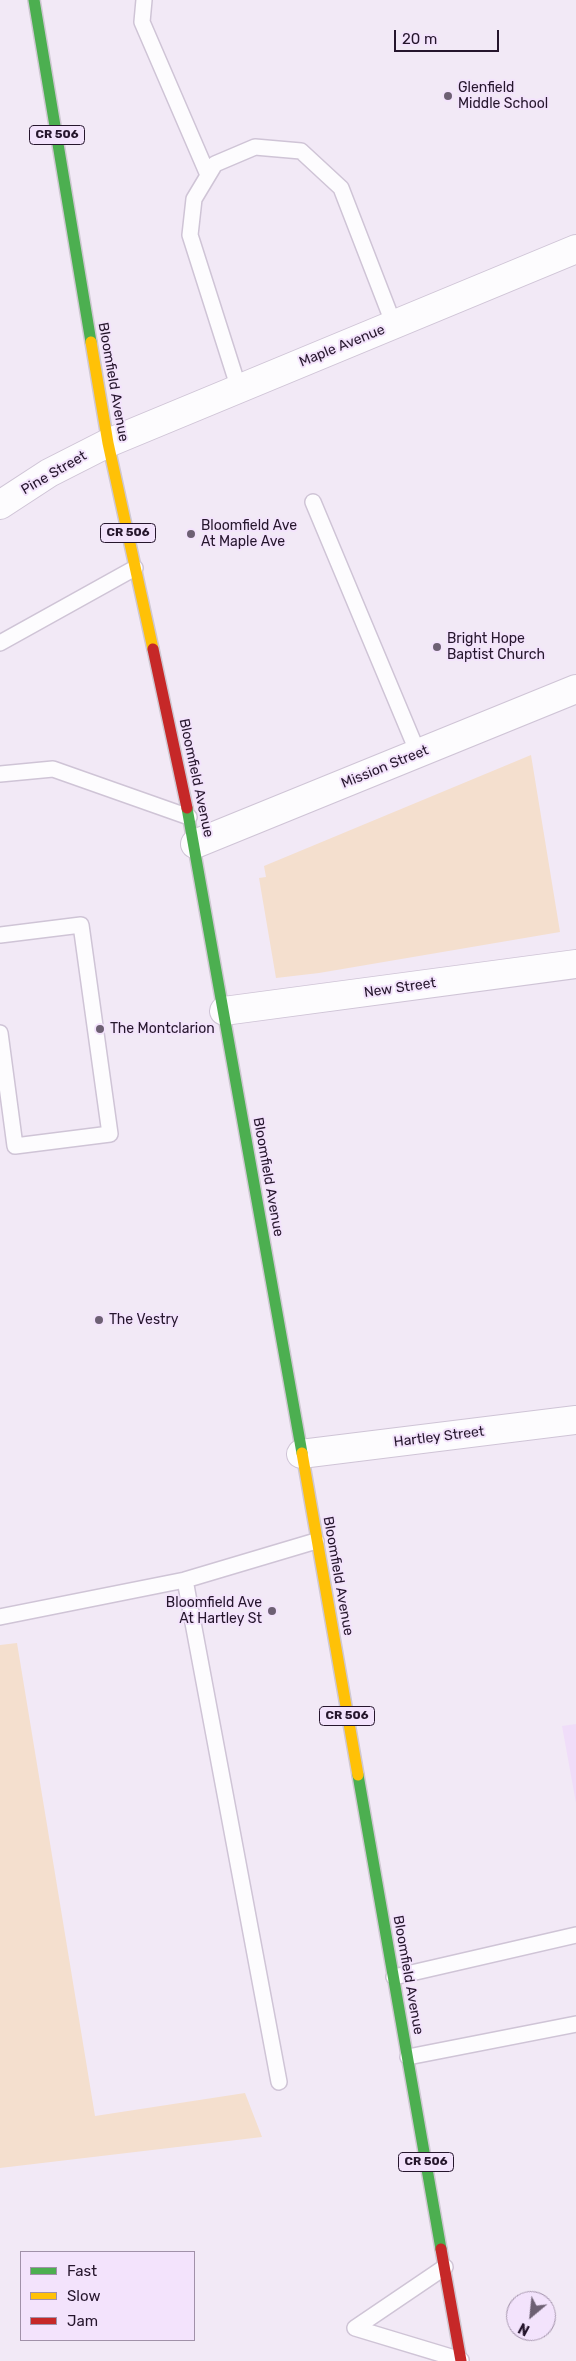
<!DOCTYPE html>
<html>
<head>
<meta charset="utf-8">
<style>
  body { margin:0 }
  #map { position:relative; width:576px; height:2361px; overflow:hidden; background:#f2e9f6; font-family:Rubik,sans-serif }
  canvas { display:block }
  .legend { position:absolute; left:20px; top:2251px; width:175px; height:90px; box-sizing:border-box; background:#f3e3fc; border:1px solid #a191a9; margin:0; padding:6px 9px; list-style:none; font-size:15px; color:#26162d }
  .legend li { display:flex; align-items:center; gap:10px; height:25px }
  .legend b { width:25px; border:1px solid #a191a9 }
  .north { position:absolute; left:506px; top:2291px; width:50px; height:50px; box-sizing:border-box; background:#f3e3fc; border:1px solid #a191a9; border-radius:50%; rotate:208deg; font-size:14px; font-weight:700; line-height:20px; text-align:center; color:#26162d }
  .north::after { content:''; display:block; margin:auto; width:18px; height:22px; background:#6d6073; clip-path:polygon(50% 0,100% 100%,50% 72%,0 100%) }
  .scale { position:absolute; left:394px; top:30px; width:105px; height:22px; box-sizing:border-box; border:2px solid #26162d; border-top:0; padding-left:6px; font-size:15px; line-height:18px; white-space:nowrap; color:#26162d; -webkit-text-stroke:4px #f3e3fc; paint-order:stroke }
</style>
</head>
<body>
<div id="map">
<canvas width="576" height="2361"></canvas>
<ul class="legend">
<li><b style="height:6px;background:#4caf50"></b>Fast</li>
<li><b style="height:6px;background:#ffc107"></b>Slow</li>
<li><b style="height:6px;background:#c62828"></b>Jam</li>
</ul>
<div class="north">N</div>
<div class="scale">20 m</div>
</div>
<script>
const context = document.querySelector('canvas').getContext('2d');
context.lineJoin = 'round';
function fill(path, color) {
  context.fillStyle = color;
  context.fill(path, 'evenodd');
}
function stroke(path, color, width, dash) {
  context.strokeStyle = color;
  context.lineWidth = width;
  context.lineCap = dash ? 'butt' : 'round';
  context.setLineDash(dash || []);
  context.stroke(path);
}
function write(font, color, halo, rows, align = 'center') {
  context.font = font + ' Rubik,sans-serif';
  context.lineWidth = 4;
  context.setLineDash([]);
  context.textBaseline = 'middle';
  context.strokeStyle = halo;
  context.fillStyle = color;
  for (const [text, x, y, turn = 0] of rows) {
    context.save();
    context.translate(x, y);
    context.rotate((+turn || 0) * Math.PI / 180);
    context.textAlign = isNaN(turn) ? turn : align;
    if (halo) context.strokeText(text, 0, 0);
    context.fillText(text, 0, 0);
    context.restore();
  }
}
fill(new Path2D(`
  M 576,1724 L 576,1803 L 562,1726 Z`), '#f0ddf9');
fill(new Path2D(`
  M 531,755 L 560,932 L 319,973 L 276,978 L 259,878 L 266,877 L 264,866 Z
  M 17,1643 L 95,2116 L 245,2093 L 262,2137 L 0,2168 L 0,1645 Z`), '#f4dfce');
const lane = new Path2D(`
  M 144,0 L 142,22 L 208,175
  M 239,389 L 190,235 L 194,199 L 215,164 L 255,147 L 301,151 L 341,188 L 394,325
  M 313,502 L 418,753
  M 0,643 L 135,568
  M 0,774 L 53,769 L 189,817
  M 0,935 L 81,925 L 110,1134 L 15,1146 L 0,1033
  M 185,1580 L 316,1541
  M 0,1617 L 185,1580 L 279,2082
  M 394,1977 L 576,1935
  M 408,2057 L 576,2024
  M 355,2328 L 461,2360
  M 355,2328 L 445,2267`);
const street = new Path2D(`
  M 0,505 L 49,473 L 108,443 L 576,249
  M 195,844 L 576,689
  M 224,1011 L 576,964
  M 301,1454 L 576,1420`);
const fast = new Path2D(`
  M 34,0 L 91,342
  M 187,808 L 302,1453
  M 358,1775 L 441,2249`);
const slow = new Path2D(`
  M 91,342 L 108,443 L 153,649
  M 302,1453 L 358,1775`);
const jam = new Path2D(`
  M 153,649 L 187,808
  M 441,2249 L 461,2361`);
stroke(lane, '#cfc4d6', 18);
stroke(street, '#cfc4d6', 30);
stroke(fast, '#cfc8d2', 14);
stroke(slow, '#cfc8d2', 14);
stroke(jam, '#cfc8d2', 14);
stroke(lane, '#fdfcfe', 15);
stroke(street, '#fdfcfe', 28);
stroke(fast, '#4caf50', 11);
stroke(slow, '#ffc107', 11);
stroke(jam, '#c62828', 11);
for (const [x, y, r, color] of [
  [448,96,5,"#6d6073"],
  [191,534,5,"#6d6073"],
  [437,647,5,"#6d6073"],
  [100,1029,5,"#6d6073"],
  [99,1320,5,"#6d6073"],
  [272,1611,5,"#6d6073"]
]) {
  const dot = new Path2D();
  dot.arc(x, y, r, 0, 2 * Math.PI);
  context.fillStyle = color;
  context.fill(dot);
  stroke(dot, '#f3e3fc', 2);
}
for (const [x, y, w] of [
  [57,135,55],
  [128,533,55],
  [347,1716,55],
  [426,2162,55]
]) {
  const box = new Path2D();
  box.roundRect(x - w / 2, y - 9.5, w, 19, 4);
  context.fillStyle = '#f3e3fc';
  context.fill(box);
  stroke(box, '#26162d', 1);
}
write('bold 12px', '#26162d', null, [
  ["CR 506",57,135],
  ["CR 506",128,533],
  ["CR 506",347,1716],
  ["CR 506",426,2162]
]);
write('14px', '#26162d', '#f3e3fc', [
  ["Glenfield",458,88],
  ["Middle School",458,104],
  ["Bloomfield Ave",201,526],
  ["At Maple Ave",201,542],
  ["Bright Hope",447,639],
  ["Baptist Church",447,655],
  ["The Montclarion",110,1029],
  ["The Vestry",109,1320],
  ["Bloomfield Ave",262,1603,"right"],
  ["At Hartley St",262,1619,"right"]
], 'left');
write('14px', '#26162d', '#f3e3fc', [
  ["Maple Avenue",342,346,-22],
  ["Bloomfield Avenue",113,382,80],
  ["Pine Street",54,473,-30],
  ["Mission Street",385,767,-22],
  ["Bloomfield Avenue",196,778,78],
  ["New Street",400,988,-8],
  ["Bloomfield Avenue",268,1177,80],
  ["Hartley Street",439,1437,-7],
  ["Bloomfield Avenue",338,1576,80],
  ["Bloomfield Avenue",408,1975,80]
]);
</script>
</body>
</html>
